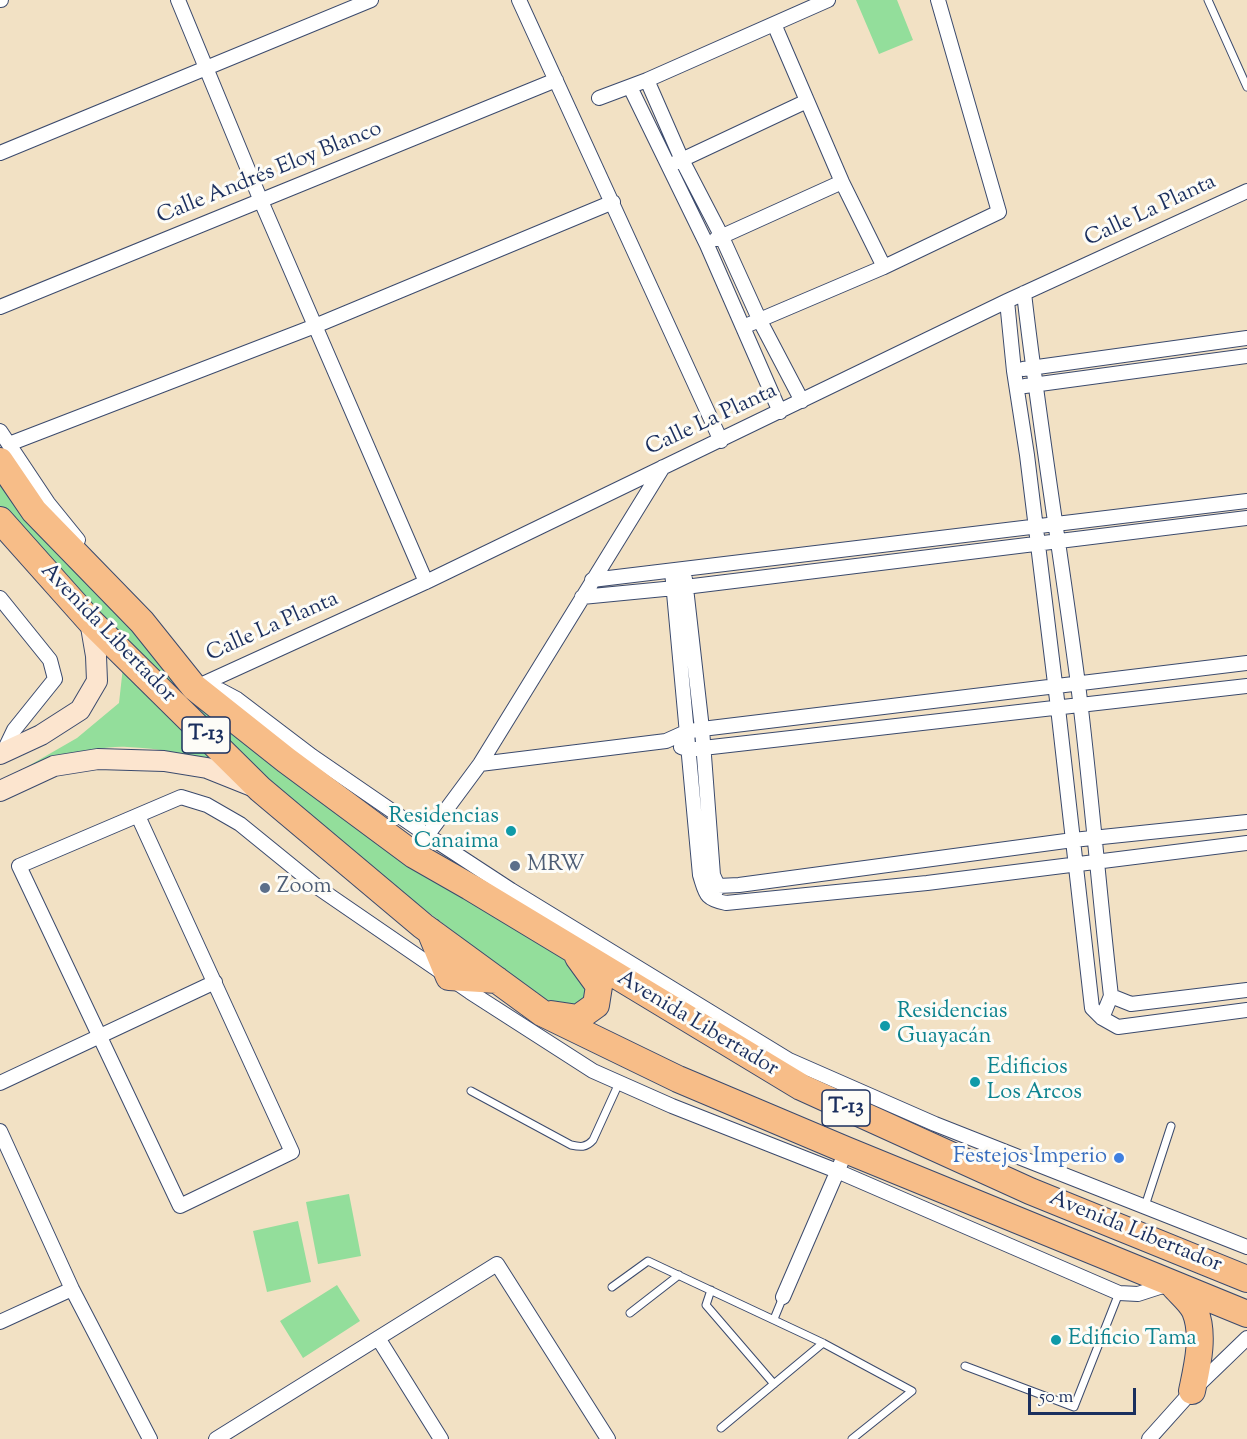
<!DOCTYPE html>
<html>
<head>
<meta charset="utf-8">
<style>
  body { margin:0 }
  #map { position:relative; width:1247px; height:1439px; overflow:hidden; background:#f2e1c4; font-family:"Sorts Mill Goudy",serif }
  canvas { display:block }
  .scale { position:absolute; left:1028px; top:1388px; width:108px; height:27px; box-sizing:border-box; border:3px solid #1b2f5e; border-top:0; padding-left:8px; font-size:18px; line-height:21px; white-space:nowrap; color:#1b2f5e; -webkit-text-stroke:4px #fdfcf7; paint-order:stroke }
</style>
</head>
<body>
<div id="map">
<canvas width="1247" height="1439"></canvas>
<div class="scale">50 m</div>
</div>
<script>
const context = document.querySelector('canvas').getContext('2d');
context.lineJoin = 'round';
function fill(path, color) {
  context.fillStyle = color;
  context.fill(path, 'evenodd');
}
function stroke(path, color, width, dash) {
  context.strokeStyle = color;
  context.lineWidth = width;
  context.lineCap = dash ? 'butt' : 'round';
  context.setLineDash(dash || []);
  context.stroke(path);
}
function write(font, color, halo, rows, align = 'center') {
  context.font = font + ' "Sorts Mill Goudy",serif';
  context.lineWidth = 6;
  context.setLineDash([]);
  context.textBaseline = 'middle';
  context.strokeStyle = halo;
  context.fillStyle = color;
  for (const [text, x, y, turn = 0] of rows) {
    context.save();
    context.translate(x, y);
    context.rotate((+turn || 0) * Math.PI / 180);
    context.textAlign = isNaN(turn) ? turn : align;
    if (halo) context.strokeText(text, 0, 0);
    context.fillText(text, 0, 0);
    context.restore();
  }
}
fill(new Path2D(`
  M 856,0 L 897,0 L 913,40 L 879,54 Z
  M 0,467 L 218,714 L 592,977 L 604,988 L 560,1013 L 326,834 L 234,749 L 101,621 L 0,509 Z
  M 123,667 L 223,763 C 191,755 160,748 127,747 C 93,745 51,762 18,772 L 77,738 L 119,703 Z
  M 349,1194 L 361,1256 L 318,1264 L 306,1202 Z
  M 298,1221 L 311,1282 L 267,1292 L 253,1231 Z
  M 337,1285 L 360,1321 L 303,1358 L 280,1321 Z`), '#93de9b');
const lane = new Path2D(`
  M 1208,0 L 1247,87
  M 471,1091 L 571,1145 C 580,1147 586,1148 593,1140 L 619,1083
  M 1145,1206 L 1171,1126
  M 612,1287 L 648,1261 L 823,1343 L 912,1391 L 852,1439
  M 711,1290 L 706,1305 L 774,1384
  M 630,1313 L 679,1275
  M 774,1319 L 783,1297
  M 965,1366 L 1074,1407 L 1119,1293
  M 721,1428 L 823,1343`);
const street = new Path2D(`
  M 0,0 L 1,0
  M 178,0 L 261,201 L 426,582
  M 519,0 L 721,441
  M 774,24 L 842,182 L 884,267
  M 647,80 L 682,160 L 721,235 L 760,321 L 802,401
  M 630,87 L 707,245 L 780,412
  M 599,98 L 647,80 L 828,0
  M 0,153 L 371,0
  M 675,163 L 807,101
  M 716,239 L 842,182
  M 1024,293 C 1039,424 1061,554 1078,684 C 1091,788 1099,892 1111,996 L 1102,1018
  M 1007,301 L 1014,371 L 1027,455 L 1058,708 L 1092,1008 L 1102,1018 L 1118,1027 L 1247,1010
  M 0,307 L 556,80
  M 743,327 L 884,267 L 999,212 L 938,0
  M 1023,369 L 1247,338
  M 1025,386 L 1247,356
  M 0,431 L 48,503 L 78,540
  M 9,444 L 315,326 L 613,202
  M 672,571 L 700,875 C 706,894 705,899 726,903 L 927,883 L 1247,843
  M 685,579 L 702,729 L 713,875 L 718,886 L 715,893
  M 592,580 L 1247,501
  M 582,597 L 685,587 L 1247,518
  M 0,598 L 50,660 L 55,679 L 14,730 L 3,753
  M 196,687 L 426,582 L 1007,301 L 1247,191
  M 199,688 L 220,690 L 237,699 L 312,756 L 427,835 L 511,890 L 789,1060 L 935,1124 L 1247,1247
  M 681,747 L 689,750 L 703,748 L 1247,686
  M 480,764 L 666,741 L 686,732 L 702,729 L 1247,663
  M 138,816 L 292,1152 L 180,1206 L 19,866 L 181,797 L 207,805 L 240,824 L 320,889 L 470,992 L 593,1071 L 672,1106 L 837,1171 L 1119,1293 L 1138,1294 L 1169,1284
  M 423,841 L 480,764 L 663,467
  M 718,886 L 739,885 L 1073,840 L 1247,822
  M 1111,996 L 1131,1004 L 1247,990
  M 0,1083 L 215,982
  M 0,1131 L 72,1289 L 150,1439
  M 783,1297 L 841,1163
  M 0,1322 L 72,1289
  M 378,1338 L 441,1439
  M 216,1439 L 497,1264 L 608,1439
  M 1149,1439 L 1192,1391 L 1247,1338`);
const secondary = new Path2D(`
  M 0,754 L 41,735 L 80,710 L 97,681 L 96,656 L 90,621
  M 0,791 L 54,766 L 98,759 L 164,761 L 207,768 L 252,786`);
const highway = new Path2D(`
  M 0,461 L 34,511 L 142,622 L 194,687 L 286,760 L 414,855 L 470,887 L 801,1087 L 1030,1191 L 1247,1279
  M 0,520 L 90,621 L 260,789 L 423,926 L 542,1013 L 678,1079 L 846,1150 L 1247,1314
  M 430,931 L 449,977 L 497,980
  M 551,1014 L 578,1018 L 596,1005 L 599,986 L 578,957
  M 1174,1286 C 1180,1293 1191,1302 1195,1311 C 1205,1335 1197,1367 1192,1391`);
stroke(lane, '#3b4a6d', 9);
stroke(street, '#3b4a6d', 16);
stroke(secondary, '#3b4a6d', 22);
stroke(highway, '#3b4a6d', 28);
stroke(lane, '#fff', 7);
stroke(street, '#fff', 14);
stroke(secondary, '#fce5cf', 20);
stroke(highway, '#f7bd88', 26);
for (const [x, y, r, color] of [
  [511,831,6,"#0f9aa8"],
  [515,866,6,"#5c6f8a"],
  [265,888,6,"#5c6f8a"],
  [885,1026,6,"#0f9aa8"],
  [975,1082,6,"#0f9aa8"],
  [1119,1158,6,"#3f7fe0"],
  [1056,1340,6,"#0f9aa8"]
]) {
  const dot = new Path2D();
  dot.arc(x, y, r, 0, 2 * Math.PI);
  context.fillStyle = color;
  context.fill(dot);
  stroke(dot, '#fdfcf7', 2);
}
for (const [x, y, w] of [
  [206,735,48],
  [846,1108,48]
]) {
  const box = new Path2D();
  box.roundRect(x - w / 2, y - 18, w, 36, 4.5);
  context.fillStyle = '#fdfcf7';
  context.fill(box);
  stroke(box, '#1b2f5e', 1.5);
}
write('bold 21px', '#1b2f5e', null, [
  ["T-13",206,735],
  ["T-13",846,1108]
]);
write('22px', '#1b2f5e', '#fdfcf7', [
  ["Calle Andrés Eloy Blanco",270,174,-22],
  ["Calle La Planta",1151,212,-25],
  ["Calle La Planta",712,421,-25],
  ["Calle La Planta",273,628,-24],
  ["Avenida Libertador",107,634,46],
  ["Avenida Libertador",697,1025,31],
  ["Avenida Libertador",1135,1233,22]
]);
write('22px', '#0d838f', '#fdfcf7', [
  ["Residencias",499,818,"right"],
  ["Canaima",499,843,"right"],
  ["Residencias",897,1013],
  ["Guayacán",897,1038],
  ["Edificios",987,1069],
  ["Los Arcos",987,1094],
  ["Edificio Tama",1068,1340]
], 'left');
write('22px', '#4e5e75', '#fdfcf7', [
  ["MRW",527,866],
  ["Zoom",277,888]
], 'left');
write('22px', '#366cbe', '#fdfcf7', [
  ["Festejos Imperio",1107,1158]
], 'right');
</script>
</body>
</html>
